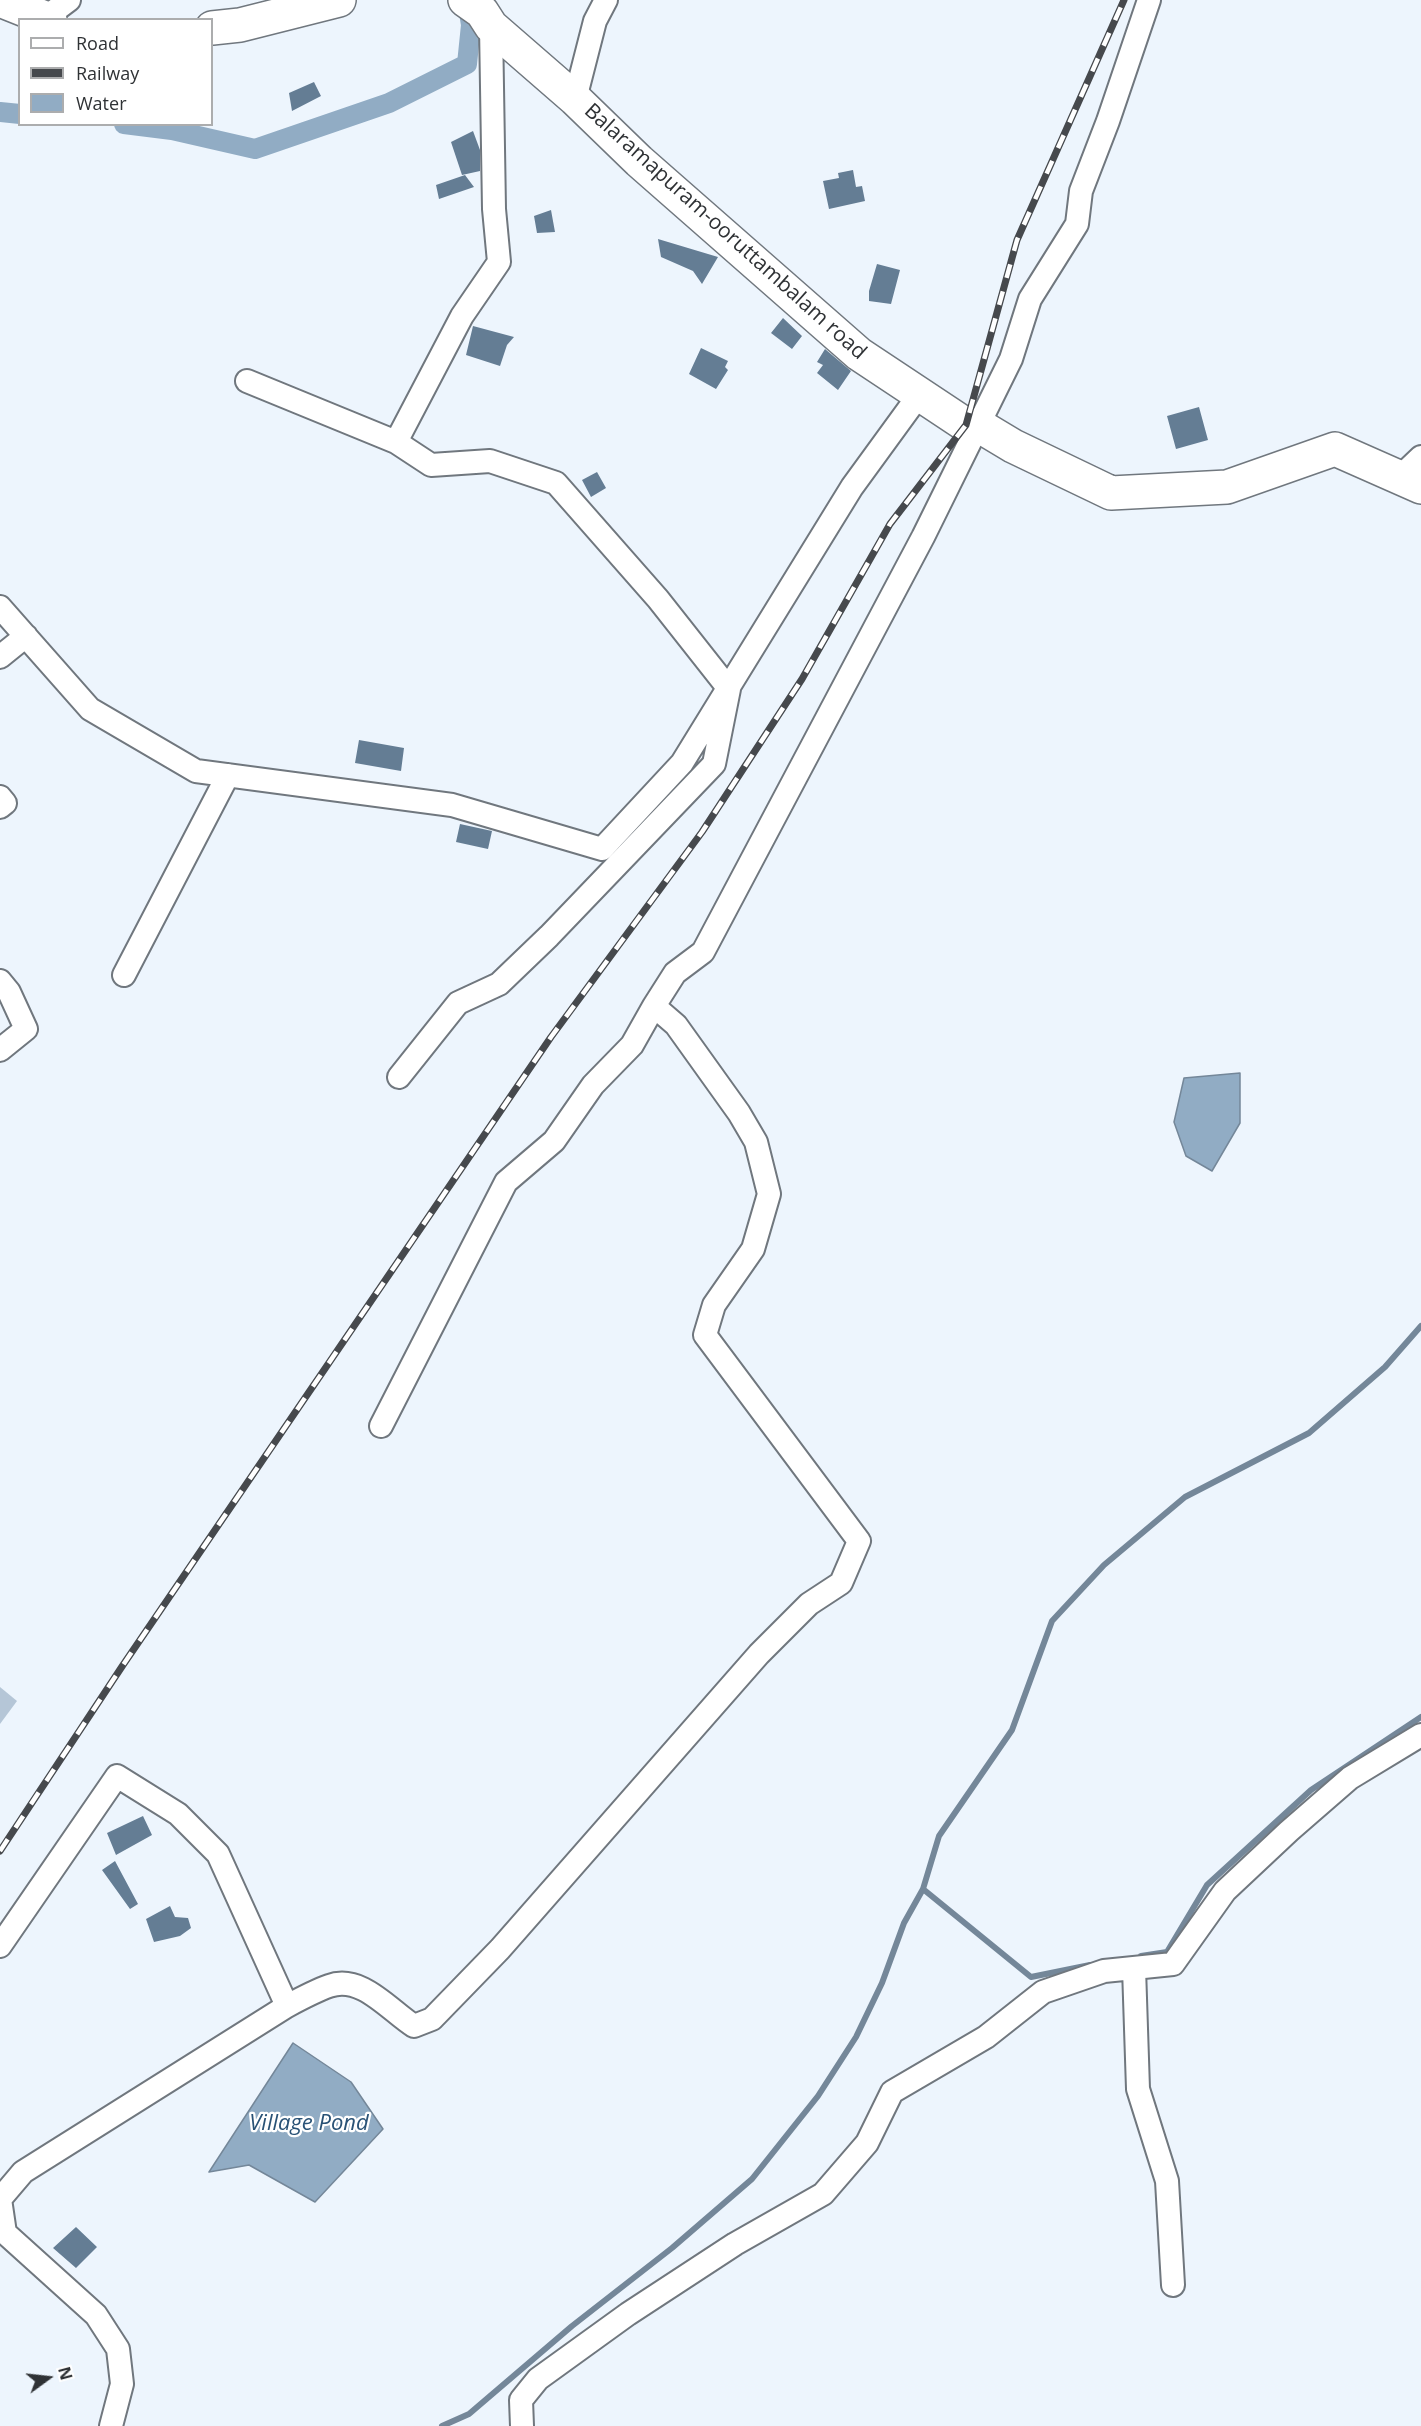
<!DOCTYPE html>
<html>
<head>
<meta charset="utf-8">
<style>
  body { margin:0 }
  #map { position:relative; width:1421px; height:2426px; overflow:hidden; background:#edf5fd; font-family:"Open Sans",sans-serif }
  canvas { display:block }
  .legend { position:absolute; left:18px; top:18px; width:195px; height:108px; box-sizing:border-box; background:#fff; border:2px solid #acadae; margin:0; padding:8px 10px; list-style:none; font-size:18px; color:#2f3235 }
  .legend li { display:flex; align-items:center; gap:12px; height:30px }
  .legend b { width:30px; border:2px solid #acadae }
  .north { position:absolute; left:18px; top:2348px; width:60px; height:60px; -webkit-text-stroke:4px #fff; paint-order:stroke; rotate:75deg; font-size:16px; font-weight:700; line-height:24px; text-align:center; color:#2f3235 }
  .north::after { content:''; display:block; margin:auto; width:21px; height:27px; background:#2f3235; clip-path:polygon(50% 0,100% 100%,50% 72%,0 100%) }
</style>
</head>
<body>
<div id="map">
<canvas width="1421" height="2426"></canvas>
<ul class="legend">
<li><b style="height:8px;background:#fff"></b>Road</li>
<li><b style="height:8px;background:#46494d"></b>Railway</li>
<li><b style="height:16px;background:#91acc4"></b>Water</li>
</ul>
<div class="north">N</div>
</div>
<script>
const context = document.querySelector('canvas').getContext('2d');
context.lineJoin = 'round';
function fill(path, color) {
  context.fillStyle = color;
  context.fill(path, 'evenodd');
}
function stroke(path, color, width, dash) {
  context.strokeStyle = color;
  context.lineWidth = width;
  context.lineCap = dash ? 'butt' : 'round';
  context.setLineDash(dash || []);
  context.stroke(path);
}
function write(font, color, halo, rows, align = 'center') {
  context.font = font + ' "Open Sans",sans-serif';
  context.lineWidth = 4.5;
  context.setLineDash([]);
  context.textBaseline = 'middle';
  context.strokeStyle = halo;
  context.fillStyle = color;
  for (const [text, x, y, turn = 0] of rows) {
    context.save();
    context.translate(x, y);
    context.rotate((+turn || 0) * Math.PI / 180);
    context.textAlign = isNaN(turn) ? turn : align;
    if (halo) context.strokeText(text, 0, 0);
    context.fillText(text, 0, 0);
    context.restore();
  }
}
fill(new Path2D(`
  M 0,1687 L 17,1701 L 0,1724 Z`), '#b5c6d7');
const water = new Path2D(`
  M 1240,1073 L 1240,1123 L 1212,1171 L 1186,1156 L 1174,1122 L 1184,1078 Z
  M 293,2043 L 351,2082 L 383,2129 L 315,2202 L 249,2165 L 209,2172 Z`);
fill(water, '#91acc4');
stroke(water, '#748799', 1.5);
stroke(new Path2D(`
  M 923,1889 L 1031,1977 L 1090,1965
  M 1141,1956 L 1167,1952 L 1207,1885 L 1311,1790 L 1421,1717
  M 442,2426 L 469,2414 L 572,2326 L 672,2248 L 752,2179 L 818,2096 L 856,2037 L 882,1983 L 904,1923 L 923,1889 L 939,1836 L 1012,1730 L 1052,1621 L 1104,1565 L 1185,1497 L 1309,1433 L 1385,1367 L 1421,1326`), '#748799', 6);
stroke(new Path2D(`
  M 0,112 L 20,114
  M 124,124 L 172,130 L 255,149 L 389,103 L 467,64 L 471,25 L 467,0`), '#91acc4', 20);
fill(new Path2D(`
  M 314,82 L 321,96 L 292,111 L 289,93 Z
  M 473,131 L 480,150 L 480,171 L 462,175 L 451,142 Z
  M 853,170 L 856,187 L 862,186 L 865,201 L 829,209 L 823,181 L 839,178 L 838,173 Z
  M 465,175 L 474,187 L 439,199 L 436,185 Z
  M 551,210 L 555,232 L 537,233 L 534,216 Z
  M 658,239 L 718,257 L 702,284 L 693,271 L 661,257 Z
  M 877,264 L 900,270 L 891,304 L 869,301 L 869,291 Z
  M 783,318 L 802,336 L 792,349 L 771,333 Z
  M 473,326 L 514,337 L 507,345 L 500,366 L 466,355 Z
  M 701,348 L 728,361 L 725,367 L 728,370 L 716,389 L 689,374 Z
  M 825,349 L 851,371 L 838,390 L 817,373 L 823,365 L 817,362 Z
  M 1199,407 L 1208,440 L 1176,449 L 1167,416 Z
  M 597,472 L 606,488 L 591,497 L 582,480 Z
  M 359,740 L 404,748 L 401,771 L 355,763 Z
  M 460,824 L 492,831 L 488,849 L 456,842 Z
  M 143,1816 L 152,1835 L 116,1855 L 107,1833 Z
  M 115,1861 L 138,1904 L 130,1909 L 102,1870 Z
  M 170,1906 L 175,1917 L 188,1918 L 191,1928 L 180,1936 L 154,1942 L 146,1919 Z
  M 76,2227 L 97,2247 L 76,2268 L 53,2248 Z`), '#647d94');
const minor = new Path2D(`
  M 45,18 L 69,0
  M 575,99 L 595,21 L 606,0
  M 247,381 L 396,442
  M 1400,477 L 1421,457
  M 0,607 L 90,709 L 196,771 L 452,805 L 602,849 L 682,763 L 852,487 L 911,406 L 918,392
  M 0,657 L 26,636
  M 0,797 L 5,803 L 0,807
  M 124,975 L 228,775
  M 0,981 L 9,992 L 26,1029 L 0,1050
  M 399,1077 L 458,1003 L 499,984 L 549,936 L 714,764 L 729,689 L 658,599 L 556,483 L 490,461 L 431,465 L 396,442 L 462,316 L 499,262 L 494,209 L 491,26
  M 381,1426 L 506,1182 L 554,1141 L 593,1085 L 632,1045 L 654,1006
  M 0,1946 L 117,1776 L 178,1814 L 218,1854 L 287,2006
  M 1134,1968 L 1138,2089 L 1167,2181 L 1173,2285
  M 111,2426 L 122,2384 L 118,2349 L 96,2315 L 5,2233 L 0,2199 L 23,2172 L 287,2006 C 300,1999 315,1991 329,1986 C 361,1974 389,2010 414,2026 L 432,2019 L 500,1949 L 759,1654 L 809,1604 L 841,1583 L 859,1541 L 705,1335 L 714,1305 L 753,1249 L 769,1194 L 756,1142 L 739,1113 L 676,1025 L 654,1006 L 675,973 L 703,952 L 923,537 L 1011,359 L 1030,299 L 1077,224 L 1081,191 L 1108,121 L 1149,0
  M 522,2426 L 521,2400 L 538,2379 L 628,2314 L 735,2244 L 823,2194 L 867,2143 L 892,2092 L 986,2037 L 1043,1992 L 1104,1971 L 1173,1964 L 1225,1891 L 1289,1831 L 1350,1778 L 1421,1735`);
const secondary = new Path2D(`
  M 0,0 L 50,20
  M 465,0 L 482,12 L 491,26 L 575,99 L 639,161 L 859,354 L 966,425 L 978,425 L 1013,446 L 1111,493 L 1227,487 L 1335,449 L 1421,487
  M 212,28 L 240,25 L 339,0`);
stroke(minor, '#70777e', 26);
stroke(secondary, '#70777e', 36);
stroke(minor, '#fff', 22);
stroke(secondary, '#fff', 33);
const rail = new Path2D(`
  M 0,1851 L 123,1665 L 551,1037 L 702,832 L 802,679 L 890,524 L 966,425 L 1017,240 L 1124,0`);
stroke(rail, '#46494d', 7);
stroke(rail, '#fff', 4.5, [14]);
write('21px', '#2f3235', '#fff', [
  ["Balaramapuram-ooruttambalam road",725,232,42]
]);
write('italic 22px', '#295276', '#fff', [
  ["Village Pond",309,2124]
]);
</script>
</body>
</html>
